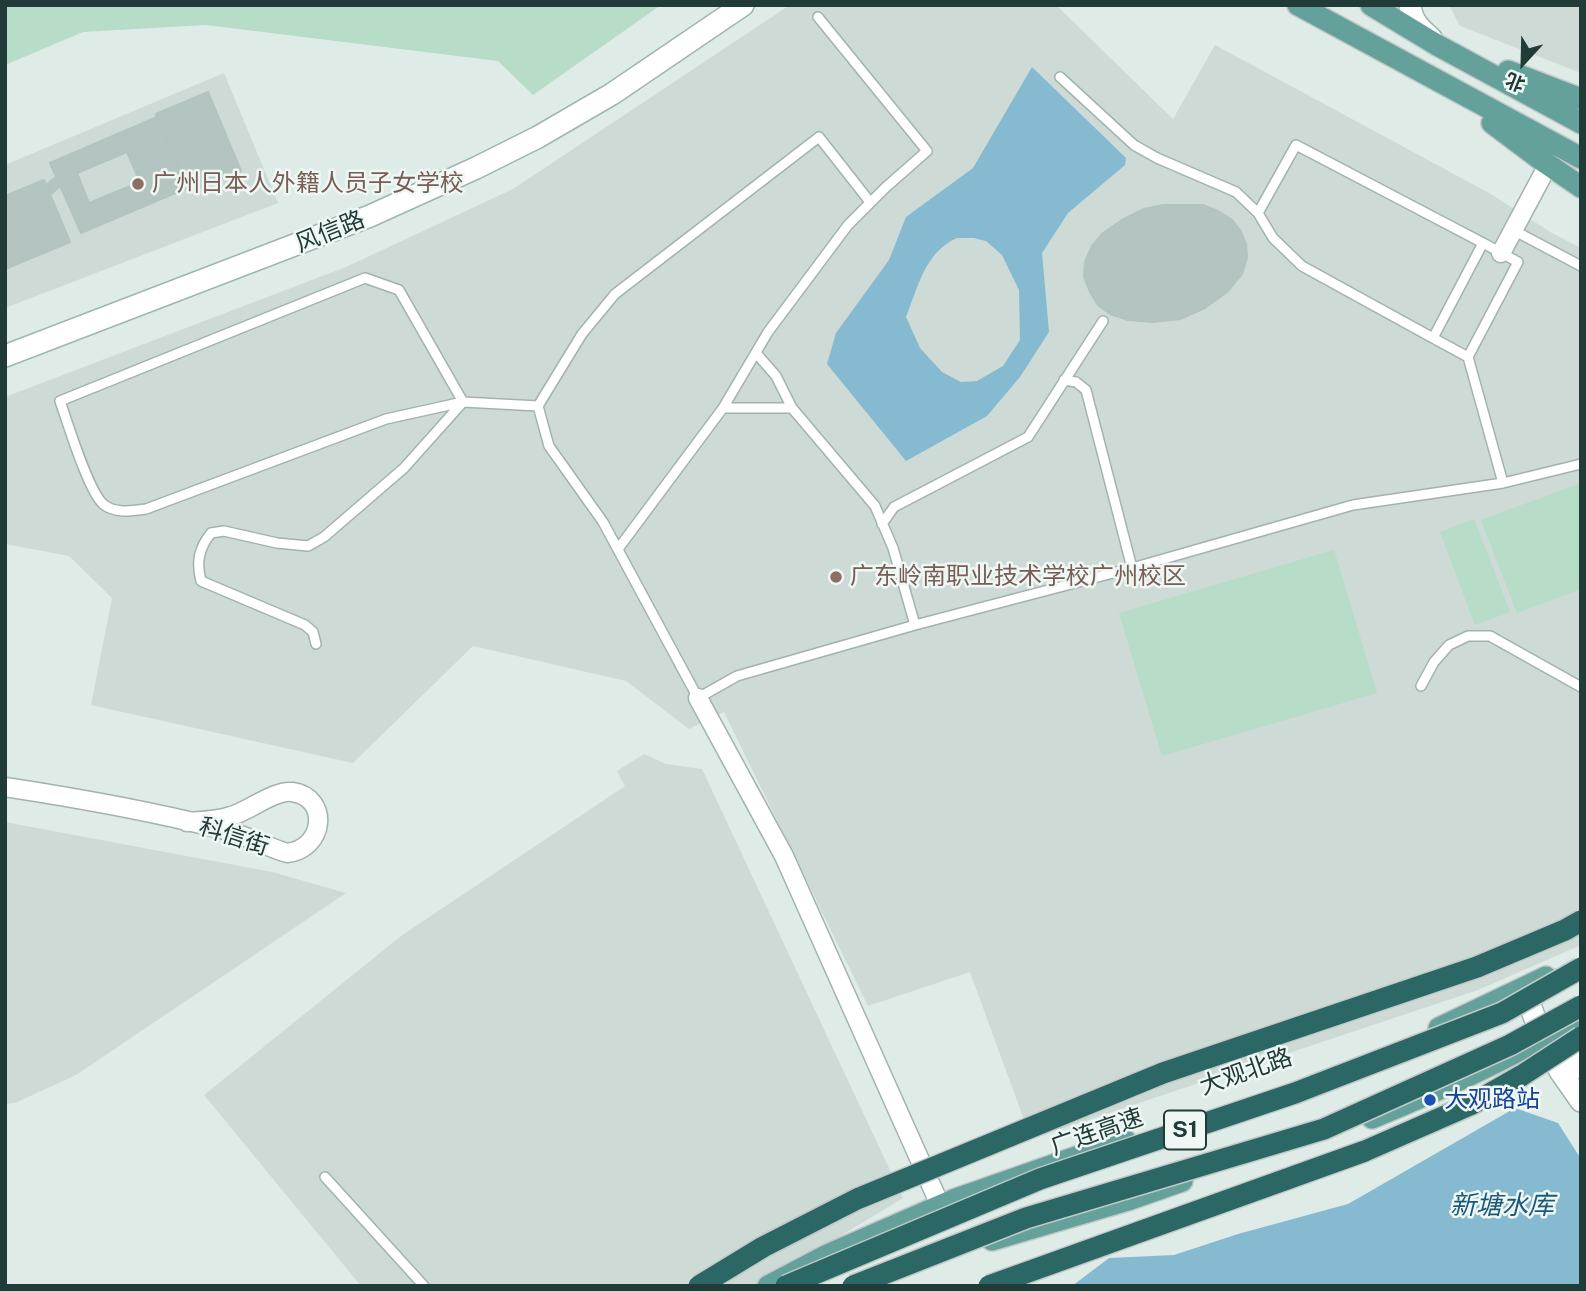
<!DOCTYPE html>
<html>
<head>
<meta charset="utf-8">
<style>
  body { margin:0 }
  #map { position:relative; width:1586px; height:1291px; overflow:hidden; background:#dfebe7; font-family:"Public Sans","Noto Sans SC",sans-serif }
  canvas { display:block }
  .frame { position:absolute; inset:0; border:7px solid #203b38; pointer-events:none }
  .north { position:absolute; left:1488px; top:28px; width:70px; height:70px; -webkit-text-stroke:5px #eff7f4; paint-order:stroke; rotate:202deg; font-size:19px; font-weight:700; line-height:28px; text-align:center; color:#203b38 }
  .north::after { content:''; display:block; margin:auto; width:24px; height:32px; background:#203b38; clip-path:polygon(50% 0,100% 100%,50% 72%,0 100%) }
</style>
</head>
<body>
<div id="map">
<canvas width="1586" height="1291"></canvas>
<div class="frame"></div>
<div class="north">北</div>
</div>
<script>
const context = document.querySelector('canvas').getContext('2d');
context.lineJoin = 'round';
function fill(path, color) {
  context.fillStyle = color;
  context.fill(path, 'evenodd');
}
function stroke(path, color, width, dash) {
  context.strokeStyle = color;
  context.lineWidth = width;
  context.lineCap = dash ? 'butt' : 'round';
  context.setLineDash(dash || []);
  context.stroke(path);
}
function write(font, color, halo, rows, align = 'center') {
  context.font = font + ' "Public Sans","Noto Sans SC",sans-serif';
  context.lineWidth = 5;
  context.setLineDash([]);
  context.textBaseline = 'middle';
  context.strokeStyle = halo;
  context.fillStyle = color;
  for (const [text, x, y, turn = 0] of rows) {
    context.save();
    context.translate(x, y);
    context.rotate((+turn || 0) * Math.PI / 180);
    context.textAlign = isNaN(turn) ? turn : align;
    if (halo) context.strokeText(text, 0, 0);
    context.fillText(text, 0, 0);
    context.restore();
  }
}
fill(new Path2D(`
  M 790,5 L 1056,5 L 1173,119 L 1215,45 L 1489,193 L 1552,233 L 1581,248 L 1581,945 L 1478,990 L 1031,1139 L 970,972 L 868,1006 L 724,712 L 689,729 L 626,681 L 473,646 L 353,763 L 91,705 L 112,598 L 69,556 L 5,544 L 5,397 L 346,267 L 513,189 Z
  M 1449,5 L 1581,5 L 1581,73 L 1460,26 Z
  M 224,73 L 278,203 L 5,308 L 5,165 Z
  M 644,754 L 666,764 L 702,769 L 903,1198 L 758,1286 L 361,1286 L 204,1095 L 401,936 L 625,786 L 617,771 Z
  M 5,822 L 272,872 L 346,893 L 76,1075 L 15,1103 L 5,1104 Z`), '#cddad6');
fill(new Path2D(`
  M 5,5 L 661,5 L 533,95 L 498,61 L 206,25 L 83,32 L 5,65 Z
  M 1581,483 L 1581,589 L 1517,613 L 1481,520 Z
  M 1474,519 L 1510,612 L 1475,625 L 1440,532 Z
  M 1334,550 L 1377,693 L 1162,756 L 1119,613 Z`), '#b7dcc7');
fill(new Path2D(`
  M 1032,67 L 1126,158 L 1125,165 L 1068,213 L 1042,253 L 1049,332 L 1020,377 L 987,416 L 906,461 L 827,364 L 836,333 L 889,260 L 906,217 L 973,168 ZM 957,238 L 974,238 L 986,241 L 1002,255 L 1019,290 L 1020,340 L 1003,366 L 977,381 L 961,382 L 942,372 L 920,348 L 906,317 C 918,287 925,252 957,238 Z
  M 1515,1108 L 1558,1123 L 1581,1159 L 1581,1286 L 1072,1286 L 1109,1258 L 1174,1255 L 1238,1234 L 1348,1204 Z`), '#86bad1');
const building = new Path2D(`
  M 208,92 L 241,171 L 189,193 L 156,114 Z
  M 157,117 L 187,188 L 81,233 L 50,163 ZM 127,152 L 140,182 L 89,203 L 77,173 Z
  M 56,177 L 60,186 L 50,195 L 46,185 Z
  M 44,180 L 70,242 L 5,269 L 5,196 Z
  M 1163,205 L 1203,205 L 1218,211 L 1231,219 L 1240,230 L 1246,244 L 1247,258 L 1242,274 L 1227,292 L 1205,308 L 1180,319 L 1153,322 L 1128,320 L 1110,314 L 1098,305 L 1090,292 L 1084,277 L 1085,262 L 1092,246 L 1103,233 L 1122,220 L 1144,209 Z`);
fill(building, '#b4c5c1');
stroke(building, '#b1c4bf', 2);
const lane = new Path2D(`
  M 1060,77 L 1134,145 L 1157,158 L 1236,192 L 1258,213 L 1273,238 L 1302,266 L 1433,338
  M 870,202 L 819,137 L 615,294 L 582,334 L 538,406 L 549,446 L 603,522 L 698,698 L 737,676 L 915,625 L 1132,568 L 1353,505 L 1503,483 L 1581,464
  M 1258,213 L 1296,145 L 1483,243
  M 1513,230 L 1581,266
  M 756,353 L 776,376 L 792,408 L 875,506 L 893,548 L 915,625
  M 1468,357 L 1433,338 L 1483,243 L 1518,262 L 1468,357 L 1503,483
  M 1064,380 L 1076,382 L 1086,390 L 1132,568
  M 723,408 L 792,408
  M 882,524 L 894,507 L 1028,437 L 1103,321
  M 618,549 L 723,408 L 768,332 L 848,225 L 885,188 L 927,151 L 818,17
  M 316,644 L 313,632 L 305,625 L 201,581 C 196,562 199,548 211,533 L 224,531 L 277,543 L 308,546 L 324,537 L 404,468 L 463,402 L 399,290 L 365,278 L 60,401 C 68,424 88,490 103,504 C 115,514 132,511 146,509 L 386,419 L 463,402 L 538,406
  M 1421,686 L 1434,662 L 1449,645 L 1468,636 L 1490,636 L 1581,687
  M 325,1177 L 424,1286`);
const street = new Path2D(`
  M 1501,253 L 1548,165
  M 698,698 L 784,856 L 940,1205
  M 5,787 C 77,798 151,811 221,829 C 244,834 264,846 287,853 C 325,849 330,797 292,792 C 274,790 249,811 231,816 C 217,821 201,821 187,822`);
const secondary = new Path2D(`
  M 1410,5 C 1412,21 1419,28 1431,38
  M 5,356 L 370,216 L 476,168 L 538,137 L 612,94 L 743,5
  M 1524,989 L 1543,1040 L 1560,1071 L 1581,1101
  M 1557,1032 L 1581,1068`);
const primary = new Path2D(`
  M 1298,5 L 1581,158
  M 1371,5 L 1437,45 L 1581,123
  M 1508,71 L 1581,99
  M 1492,123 L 1540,159 L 1581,187
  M 1439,1028 L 1546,977
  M 1372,1118 C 1441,1090 1508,1059 1573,1021
  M 992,1240 L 1128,1200 L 1182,1181
  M 768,1286 L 827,1255 L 953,1200 L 1125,1140`);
stroke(lane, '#a2b3af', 12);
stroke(street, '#a2b3af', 21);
stroke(secondary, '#9eb6b1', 24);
stroke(primary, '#c1c8c7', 24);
stroke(lane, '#fff', 9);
stroke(street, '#fff', 18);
stroke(secondary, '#fff', 21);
stroke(primary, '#63a19a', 21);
const highwayBridge = new Path2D(`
  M 699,1286 L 763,1247 L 857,1199 L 1163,1073 L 1477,967 L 1565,930 L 1581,921
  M 786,1286 L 1040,1179 L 1295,1093 L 1502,1013 L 1581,968
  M 853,1286 L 1026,1218 L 1324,1129 L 1510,1045 L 1581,1006
  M 989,1286 L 1365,1151 L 1470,1105 L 1521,1076 L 1581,1037`);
stroke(highwayBridge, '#c1c8c7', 24, []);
stroke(highwayBridge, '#2b6764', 21);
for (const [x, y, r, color] of [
  [138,184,7,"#8d6e63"],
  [836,577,7,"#8d6e63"],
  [1430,1100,7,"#1a4fb4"]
]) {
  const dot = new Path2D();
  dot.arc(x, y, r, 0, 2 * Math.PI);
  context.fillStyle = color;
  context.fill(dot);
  stroke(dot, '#eff7f4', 2.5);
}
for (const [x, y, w] of [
  [1185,1130,42]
]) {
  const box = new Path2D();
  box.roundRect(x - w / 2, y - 19.5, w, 39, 5);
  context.fillStyle = '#eff7f4';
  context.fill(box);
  stroke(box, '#203b38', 2);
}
write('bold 23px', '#203b38', null, [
  ["S1",1185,1130]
]);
write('24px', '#785e54', '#eff7f4', [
  ["广州日本人外籍人员子女学校",152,184],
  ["广东岭南职业技术学校广州校区",850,577]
], 'left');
write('24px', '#203b38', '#eff7f4', [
  ["风信路",330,232,-22],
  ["科信街",234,837,18],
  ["大观北路",1246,1072,-19],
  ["广连高速",1097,1132,-19]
]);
write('24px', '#164399', '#eff7f4', [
  ["大观路站",1444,1100]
], 'left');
write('italic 26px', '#1a5977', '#eff7f4', [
  ["新塘水库",1502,1206]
]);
</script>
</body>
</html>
